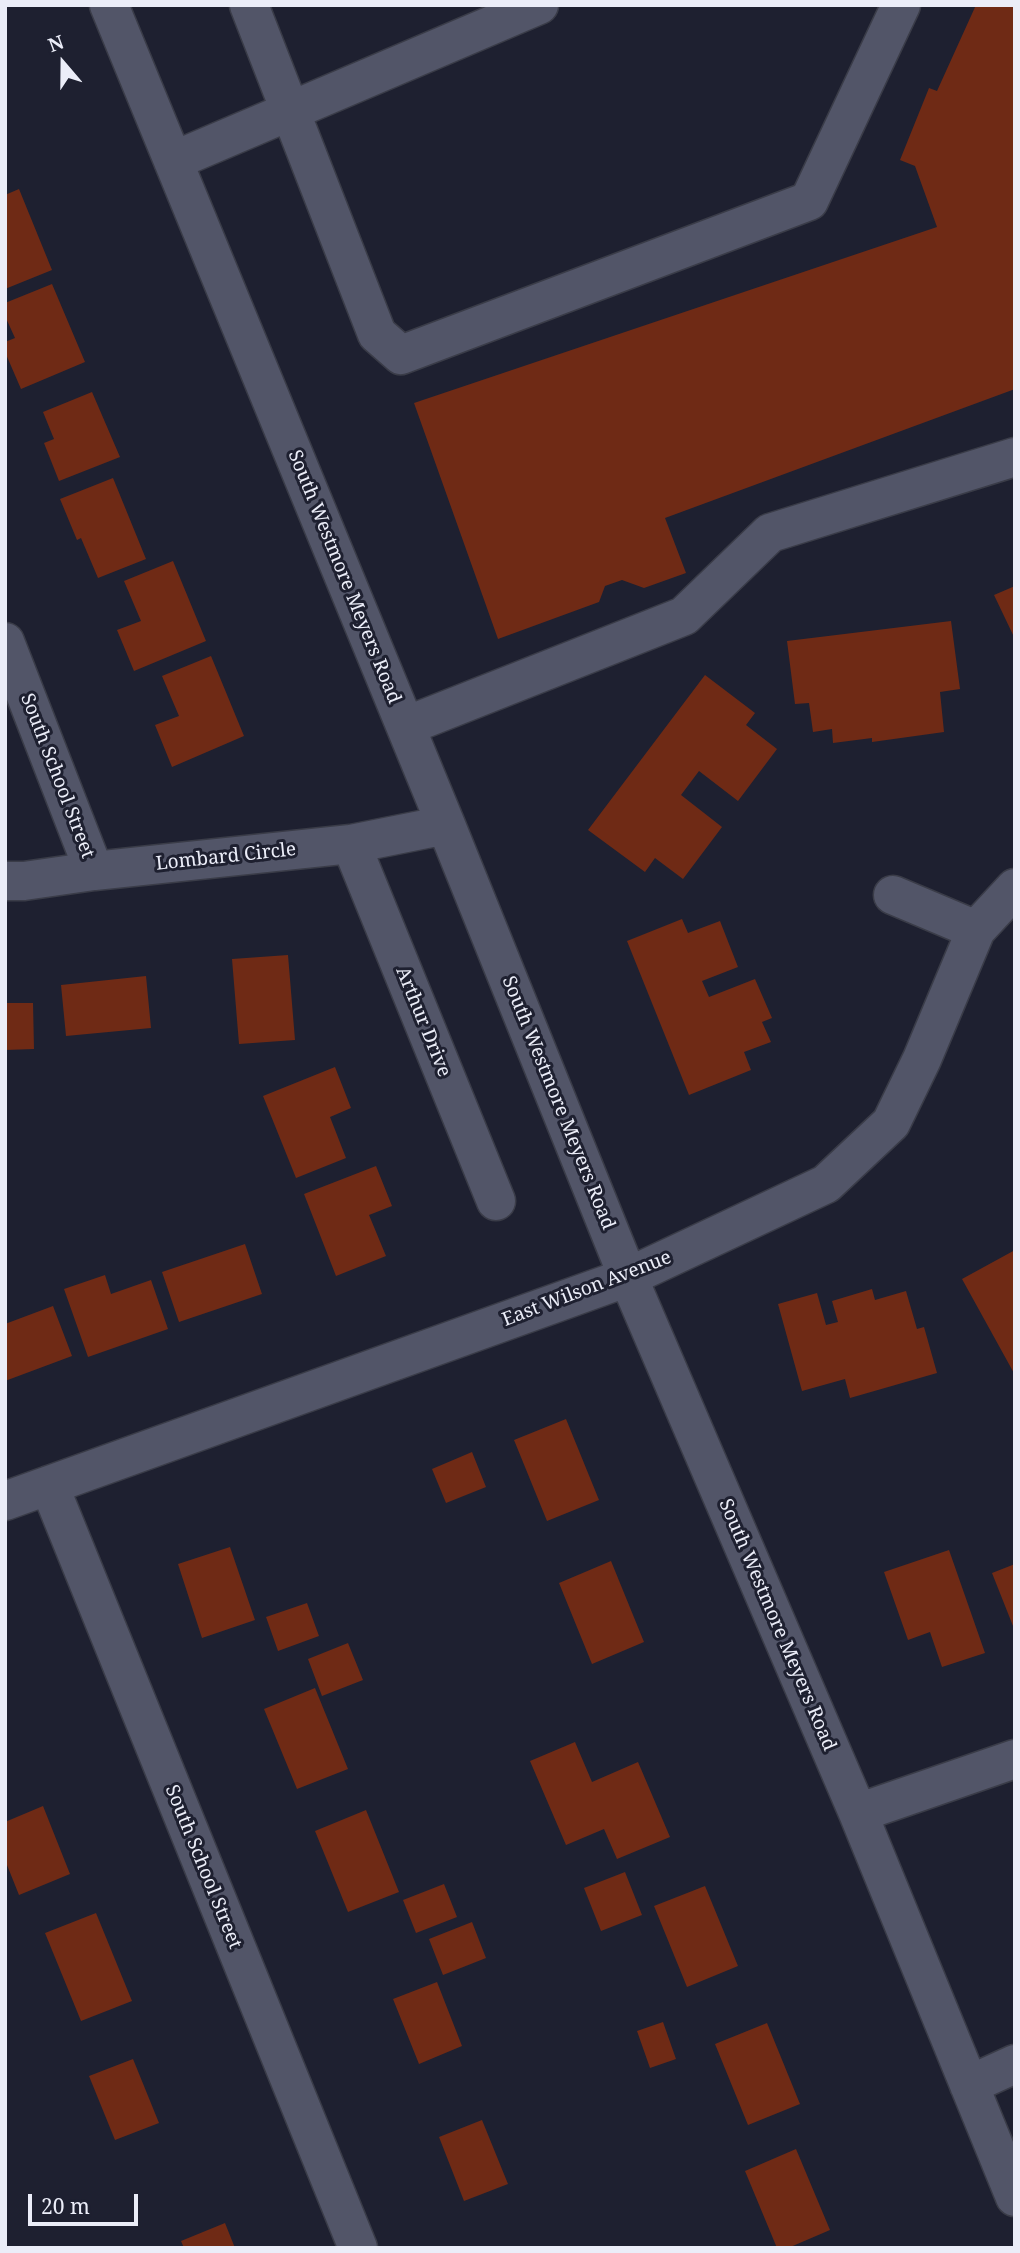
<!DOCTYPE html>
<html>
<head>
<meta charset="utf-8">
<style>
  body { margin:0 }
  #map { position:relative; width:1020px; height:2253px; overflow:hidden; background:#1e2030; font-family:"Noto Serif",serif }
  canvas { display:block }
  .frame { position:absolute; inset:0; border:7px solid #ebedf8; pointer-events:none }
  .north { position:absolute; left:28px; top:28px; width:70px; height:70px; -webkit-text-stroke:5px #1e2030; paint-order:stroke; rotate:340deg; font-size:19px; font-weight:700; line-height:28px; text-align:center; color:#ebedf8 }
  .north::after { content:''; display:block; margin:auto; width:24px; height:32px; background:#ebedf8; clip-path:polygon(50% 0,100% 100%,50% 72%,0 100%) }
  .scale { position:absolute; left:28px; top:2194px; width:110px; height:32px; box-sizing:border-box; border:4px solid #ebedf8; border-top:0; padding-left:9px; font-size:21px; line-height:24px; white-space:nowrap; color:#ebedf8; -webkit-text-stroke:5px #1e2030; paint-order:stroke }
</style>
</head>
<body>
<div id="map">
<canvas width="1020" height="2253"></canvas>
<div class="frame"></div>
<div class="north">N</div>
<div class="scale">20 m</div>
</div>
<script>
const context = document.querySelector('canvas').getContext('2d');
context.lineJoin = 'round';
function fill(path, color) {
  context.fillStyle = color;
  context.fill(path, 'evenodd');
}
function stroke(path, color, width, dash) {
  context.strokeStyle = color;
  context.lineWidth = width;
  context.lineCap = dash ? 'butt' : 'round';
  context.setLineDash(dash || []);
  context.stroke(path);
}
function write(font, color, halo, rows, align = 'center') {
  context.font = font + ' "Noto Serif",serif';
  context.lineWidth = 6;
  context.setLineDash([]);
  context.textBaseline = 'middle';
  context.strokeStyle = halo;
  context.fillStyle = color;
  for (const [text, x, y, turn = 0] of rows) {
    context.save();
    context.translate(x, y);
    context.rotate((+turn || 0) * Math.PI / 180);
    context.textAlign = isNaN(turn) ? turn : align;
    if (halo) context.strokeText(text, 0, 0);
    context.fillText(text, 0, 0);
    context.restore();
  }
}
fill(new Path2D(`
  M 976,5 L 1015,5 L 1015,389 L 665,518 L 686,573 L 644,588 L 622,580 L 605,586 L 599,602 L 498,639 L 414,403 L 937,227 L 915,166 L 900,160 L 929,88 L 937,91 Z
  M 19,189 L 52,270 L 5,289 L 5,195 Z
  M 52,284 L 85,362 L 21,389 L 5,352 L 5,342 L 15,338 L 5,316 L 5,303 Z
  M 92,392 L 120,457 L 59,481 L 44,443 L 54,439 L 43,412 Z
  M 113,478 L 146,559 L 98,578 L 81,538 L 77,540 L 60,499 Z
  M 173,561 L 206,641 L 134,671 L 117,630 L 141,621 L 124,581 Z
  M 1015,586 L 1015,639 L 994,595 Z
  M 951,621 L 960,689 L 940,692 L 944,732 L 872,742 L 872,738 L 833,743 L 832,729 L 813,732 L 809,703 L 795,704 L 787,641 Z
  M 211,656 L 244,736 L 172,767 L 155,725 L 179,716 L 162,676 Z
  M 705,675 L 755,713 L 746,725 L 777,749 L 738,801 L 699,771 L 681,795 L 722,827 L 683,879 L 655,858 L 645,872 L 588,830 Z
  M 682,919 L 688,933 L 720,921 L 738,967 L 702,981 L 709,997 L 755,979 L 772,1018 L 762,1022 L 771,1042 L 744,1052 L 751,1070 L 689,1095 L 627,941 Z
  M 288,955 L 295,1040 L 239,1044 L 232,959 Z
  M 146,976 L 151,1028 L 66,1036 L 61,985 Z
  M 5,1003 L 33,1003 L 34,1049 L 5,1050 Z
  M 335,1067 L 351,1108 L 330,1117 L 346,1158 L 296,1178 L 263,1096 Z
  M 376,1166 L 392,1206 L 369,1215 L 386,1256 L 336,1276 L 304,1194 Z
  M 245,1244 L 262,1294 L 179,1322 L 162,1272 Z
  M 1015,1250 L 1015,1375 L 962,1279 Z
  M 105,1275 L 111,1294 L 151,1280 L 168,1329 L 88,1357 L 64,1289 Z
  M 872,1289 L 875,1300 L 906,1291 L 917,1329 L 924,1327 L 937,1373 L 850,1398 L 845,1379 L 802,1391 L 778,1304 L 817,1293 L 826,1325 L 838,1322 L 832,1301 Z
  M 53,1306 L 72,1356 L 5,1381 L 5,1324 Z
  M 566,1419 L 599,1500 L 547,1521 L 514,1440 Z
  M 472,1452 L 486,1487 L 446,1503 L 432,1469 Z
  M 230,1547 L 255,1620 L 202,1638 L 178,1564 Z
  M 949,1550 L 985,1653 L 942,1667 L 930,1632 L 908,1640 L 884,1572 Z
  M 611,1561 L 644,1642 L 592,1664 L 559,1583 Z
  M 1015,1564 L 1015,1631 L 992,1573 Z
  M 307,1603 L 319,1636 L 278,1651 L 266,1617 Z
  M 348,1643 L 363,1680 L 322,1696 L 308,1659 Z
  M 315,1688 L 348,1769 L 297,1789 L 264,1709 Z
  M 575,1742 L 592,1782 L 638,1762 L 670,1837 L 617,1859 L 604,1829 L 566,1845 L 530,1761 Z
  M 43,1806 L 70,1874 L 19,1895 L 5,1860 L 5,1822 Z
  M 366,1810 L 399,1892 L 348,1912 L 315,1831 Z
  M 625,1872 L 642,1915 L 601,1931 L 584,1888 Z
  M 444,1884 L 457,1917 L 416,1933 L 403,1900 Z
  M 705,1886 L 738,1966 L 687,1987 L 654,1906 Z
  M 96,1913 L 132,2001 L 81,2021 L 45,1933 Z
  M 472,1922 L 486,1958 L 443,1975 L 429,1939 Z
  M 437,1982 L 462,2046 L 419,2064 L 393,1999 Z
  M 663,2022 L 676,2059 L 650,2068 L 637,2031 Z
  M 767,2023 L 800,2104 L 748,2125 L 715,2044 Z
  M 133,2059 L 159,2123 L 115,2140 L 89,2076 Z
  M 482,2120 L 508,2184 L 464,2201 L 439,2137 Z
  M 796,2149 L 830,2230 L 788,2248 L 777,2248 L 745,2171 Z
  M 225,2223 L 235,2248 L 184,2248 L 181,2241 Z`), '#6f2a15');
const minor = new Path2D(`
  M 109,5 L 446,825 L 628,1277 L 858,1813 L 1015,2197
  M 249,5 L 377,334 L 401,355 L 809,201 L 901,5
  M 173,161 L 539,5
  M 5,642 L 94,871
  M 406,726 L 684,616 L 770,533 L 1015,457
  M 351,844 L 496,1201
  M 5,881 L 24,881 L 94,871 L 351,844 L 446,825
  M 893,895 L 976,930
  M 49,1485 L 358,2248
  M 5,1501 L 628,1277 L 826,1184 L 891,1123 L 922,1059 L 976,930 L 1015,888
  M 858,1813 L 1015,1759
  M 969,2085 L 1015,2064`);
stroke(minor, '#3a3c48', 41);
stroke(minor, '#525568', 38);
write('19px', '#ebedf8', '#1e2030', [
  ["South Westmore Meyers Road",344,577,68],
  ["South School Street",57,776,69],
  ["Lombard Circle",226,857,-6],
  ["Arthur Drive",423,1022,68],
  ["South Westmore Meyers Road",558,1103,68],
  ["East Wilson Avenue",587,1289,-21],
  ["South Westmore Meyers Road",777,1625,67],
  ["South School Street",203,1867,68]
]);
</script>
</body>
</html>
